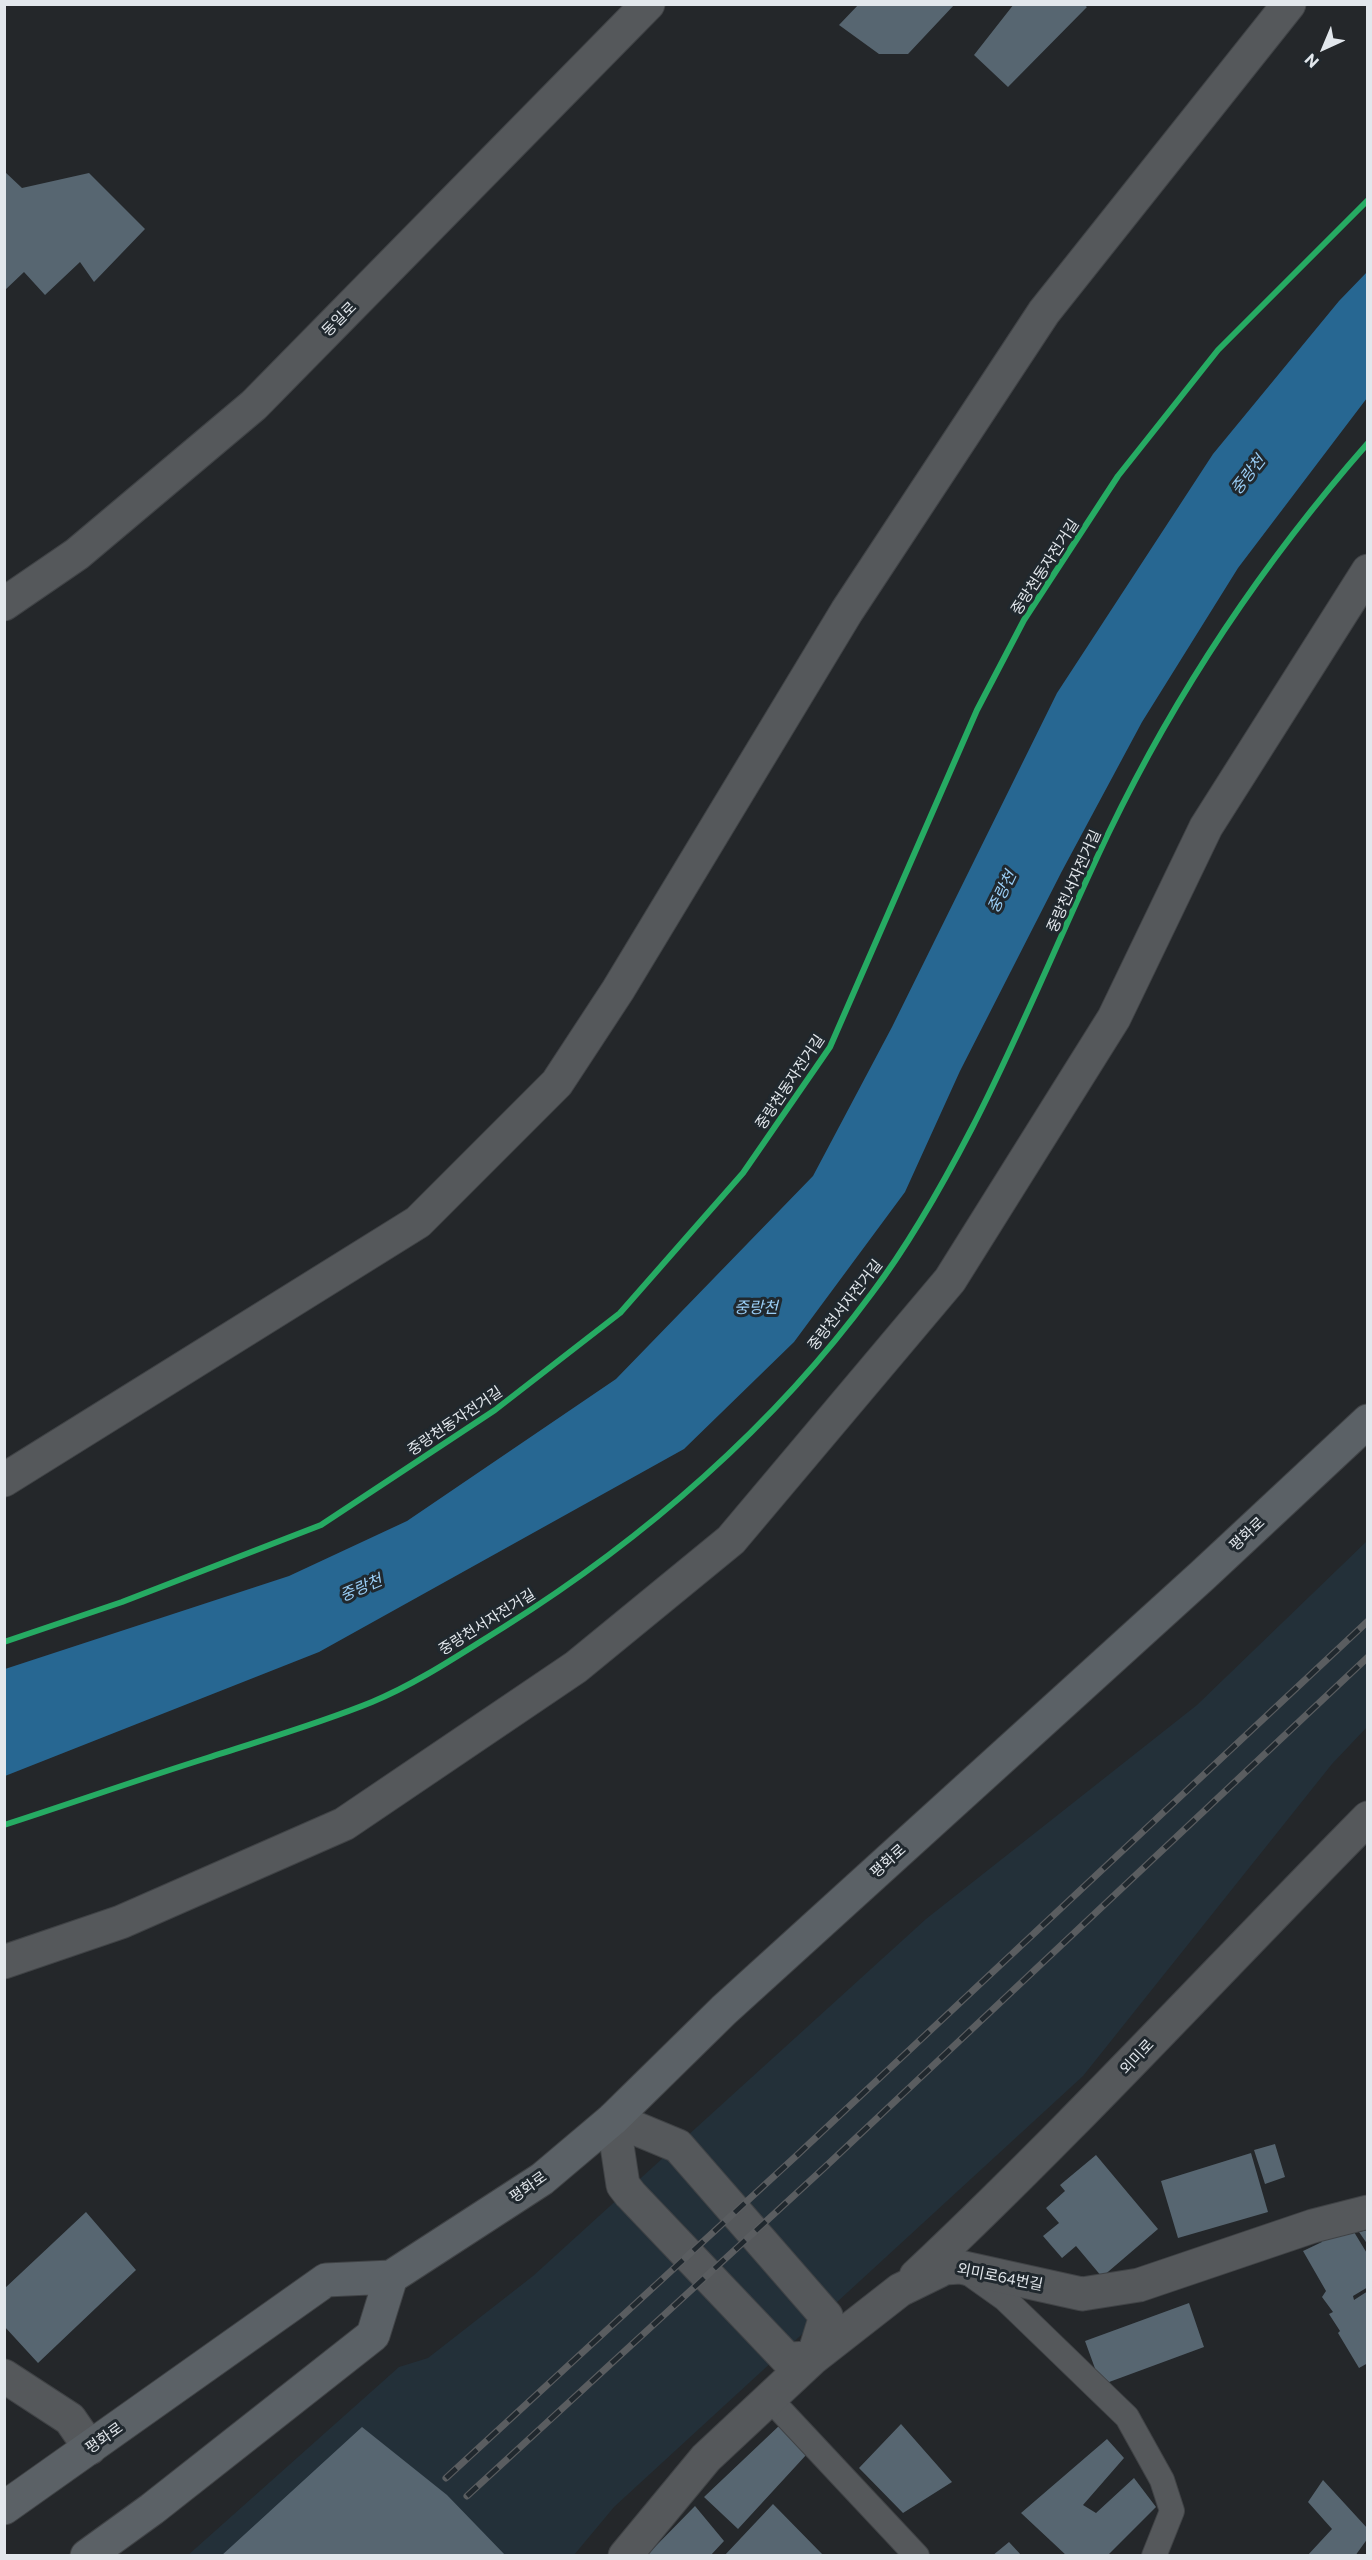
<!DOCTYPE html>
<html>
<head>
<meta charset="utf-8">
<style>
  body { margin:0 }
  #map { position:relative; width:1372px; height:2560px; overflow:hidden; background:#24272a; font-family:Commissioner,sans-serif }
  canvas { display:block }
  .frame { position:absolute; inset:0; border:6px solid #e2e7ec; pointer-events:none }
  .north { position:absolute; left:1294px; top:18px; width:60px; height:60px; -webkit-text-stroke:4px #20282e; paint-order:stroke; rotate:224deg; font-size:16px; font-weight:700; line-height:24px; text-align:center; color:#e2e7ec }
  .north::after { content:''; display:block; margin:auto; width:21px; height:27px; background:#e2e7ec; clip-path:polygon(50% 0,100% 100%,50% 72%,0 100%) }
</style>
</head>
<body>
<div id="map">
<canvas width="1372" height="2560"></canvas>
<div class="frame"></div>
<div class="north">N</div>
</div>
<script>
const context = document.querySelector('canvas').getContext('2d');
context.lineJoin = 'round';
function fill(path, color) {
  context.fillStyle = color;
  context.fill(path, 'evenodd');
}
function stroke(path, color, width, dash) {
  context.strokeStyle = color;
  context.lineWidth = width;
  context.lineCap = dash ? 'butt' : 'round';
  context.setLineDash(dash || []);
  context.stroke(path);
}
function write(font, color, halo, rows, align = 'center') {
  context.font = font + ' Commissioner,"Noto Sans KR",sans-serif';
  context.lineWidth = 6;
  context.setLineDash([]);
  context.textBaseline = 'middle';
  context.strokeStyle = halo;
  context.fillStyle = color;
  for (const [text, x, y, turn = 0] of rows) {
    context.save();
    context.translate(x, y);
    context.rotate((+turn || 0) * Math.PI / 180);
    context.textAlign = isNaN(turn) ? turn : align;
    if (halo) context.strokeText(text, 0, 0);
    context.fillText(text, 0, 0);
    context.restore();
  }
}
fill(new Path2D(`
  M 1367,1541 L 1367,1727 L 1332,1764 L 1083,2076 L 614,2507 L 574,2555 L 187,2556 L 399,2367 L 428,2358 L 533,2276 L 926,1919 L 1197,1705 Z`), '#233039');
fill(new Path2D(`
  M 1367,272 L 1367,398 L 1238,568 L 1142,722 L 1062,871 L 960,1071 L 905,1192 L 794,1342 L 684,1449 L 319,1652 L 5,1776 L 5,1669 L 289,1576 L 407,1521 L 616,1379 L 813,1176 L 892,1027 L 1057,693 L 1213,454 L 1339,301 Z`), '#276792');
fill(new Path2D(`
  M 859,4 L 955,4 L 908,54 L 879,54 L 839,25 Z
  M 1014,4 L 1083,4 L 1087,7 L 1008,87 L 974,55 Z
  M 4,171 L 22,188 L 89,173 L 145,229 L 94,282 L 80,262 L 45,295 L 24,272 L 4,291 Z
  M 1275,2144 L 1285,2177 L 1265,2184 L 1254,2150 Z
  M 1251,2153 L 1268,2212 L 1178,2238 L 1161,2181 Z
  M 1096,2155 L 1158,2229 L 1102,2277 L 1076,2246 L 1062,2258 L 1043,2236 L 1059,2223 L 1046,2208 L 1065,2191 L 1060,2185 Z
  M 86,2212 L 136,2270 L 38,2363 L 4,2326 L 4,2289 Z
  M 1351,2227 L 1368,2255 L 1368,2287 L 1353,2296 L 1354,2300 L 1368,2291 L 1368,2363 L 1359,2368 L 1338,2333 L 1340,2331 L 1329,2314 L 1333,2312 L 1322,2297 L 1326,2291 L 1303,2251 L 1322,2242 L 1320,2239 Z
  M 1368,2230 L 1368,2245 L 1359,2232 Z
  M 1189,2303 L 1204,2347 L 1101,2385 L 1085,2341 Z
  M 781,2424 L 807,2454 L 738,2529 L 704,2497 Z
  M 901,2424 L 952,2482 L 903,2513 L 859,2468 Z
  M 362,2427 L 447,2495 L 506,2556 L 221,2556 Z
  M 1107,2439 L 1124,2458 L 1083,2505 L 1096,2513 L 1134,2478 L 1156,2507 L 1107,2556 L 1067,2556 L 1021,2513 Z
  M 1323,2480 L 1368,2529 L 1368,2538 L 1355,2556 L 1307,2556 L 1332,2529 L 1308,2502 Z
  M 773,2504 L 824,2556 L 724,2556 Z
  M 695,2506 L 724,2541 L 710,2556 L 646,2556 Z
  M 1009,2542 L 1022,2556 L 992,2556 Z`), '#576671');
const service = new Path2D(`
  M 967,2272 L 1005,2299 L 1127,2417 L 1162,2480 L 1172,2511 L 1154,2556
  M 770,2399 L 917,2556`);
const minor = new Path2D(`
  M 4,1480 L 418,1222 L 557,1083 L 618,990 L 847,611 L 1044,312 L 1289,4
  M 4,1962 L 121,1922 L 344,1824 L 576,1667 L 731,1540 L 950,1280 L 1114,1018 L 1206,827 L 1368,571
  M 613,2119 L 678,2146 L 826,2316 L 813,2358 L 787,2359 L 630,2194 L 623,2185 Z
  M 916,2276 C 1072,2129 1217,1971 1368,1818
  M 4,2376 L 70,2419 L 90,2448
  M 625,2556 L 706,2458 L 813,2358 L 900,2290 L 945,2268 L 960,2267 L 1082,2294 L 1139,2285 L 1313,2226 L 1368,2212`);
const tertiary = new Path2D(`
  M 4,604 L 77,554 L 254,405 L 648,4`);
const secondary = new Path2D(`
  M 4,2508 L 326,2280 L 391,2277 L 542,2179 L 613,2119 L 724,2010 L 1203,1575 L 1368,1421
  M 87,2556 L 152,2509 L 373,2335 L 391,2277`);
stroke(service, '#404346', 26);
stroke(minor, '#404346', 35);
stroke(tertiary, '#404346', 35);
stroke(secondary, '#404346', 35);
stroke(service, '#55585b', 24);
stroke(minor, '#55585b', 33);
stroke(tertiary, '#55585b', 33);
stroke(secondary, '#5b6166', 33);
const rail = new Path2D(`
  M 446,2478 L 795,2157 L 1368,1621
  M 467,2496 L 824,2168 L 1368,1657`);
stroke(rail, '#5a5d60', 7);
stroke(rail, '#20282e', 4.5, [14]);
stroke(new Path2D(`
  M 4,1642 L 122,1602 L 321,1525 L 495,1410 L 620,1313 L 743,1173 L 830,1047 L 977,710 L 1024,620 L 1118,476 L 1218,350 L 1368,200
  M 4,1825 C 72,1803 140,1779 207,1758 C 262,1740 318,1724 372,1702 C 418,1683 462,1653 504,1627 C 644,1539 774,1426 872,1293 C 910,1243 943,1184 972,1128 C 1022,1031 1062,930 1109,832 C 1177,691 1265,560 1368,443`), '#26ab63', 6);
write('15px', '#e2e7ec', '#20282e', [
  ["동일로",339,319,-45],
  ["중랑천동자전거길",1045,567,-57],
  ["중랑천서자전거길",1074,881,-66],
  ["중랑천동자전거길",790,1082,-56],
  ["중랑천서자전거길",845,1305,-52],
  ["중랑천동자전거길",455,1421,-34],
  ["평화로",1247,1534,-43],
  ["중랑천서자전거길",487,1622,-32],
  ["평화로",888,1861,-42],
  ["외미로",1137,2057,-47],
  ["평화로",528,2187,-35],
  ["외미로64번길",1000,2277,11],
  ["평화로",104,2438,-35]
]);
write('italic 16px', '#9acef6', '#20282e', [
  ["중랑천",1248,475,-52],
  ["중랑천",1002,892,-64],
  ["중랑천",756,1308],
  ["중랑천",361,1588,-23]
]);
</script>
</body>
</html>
